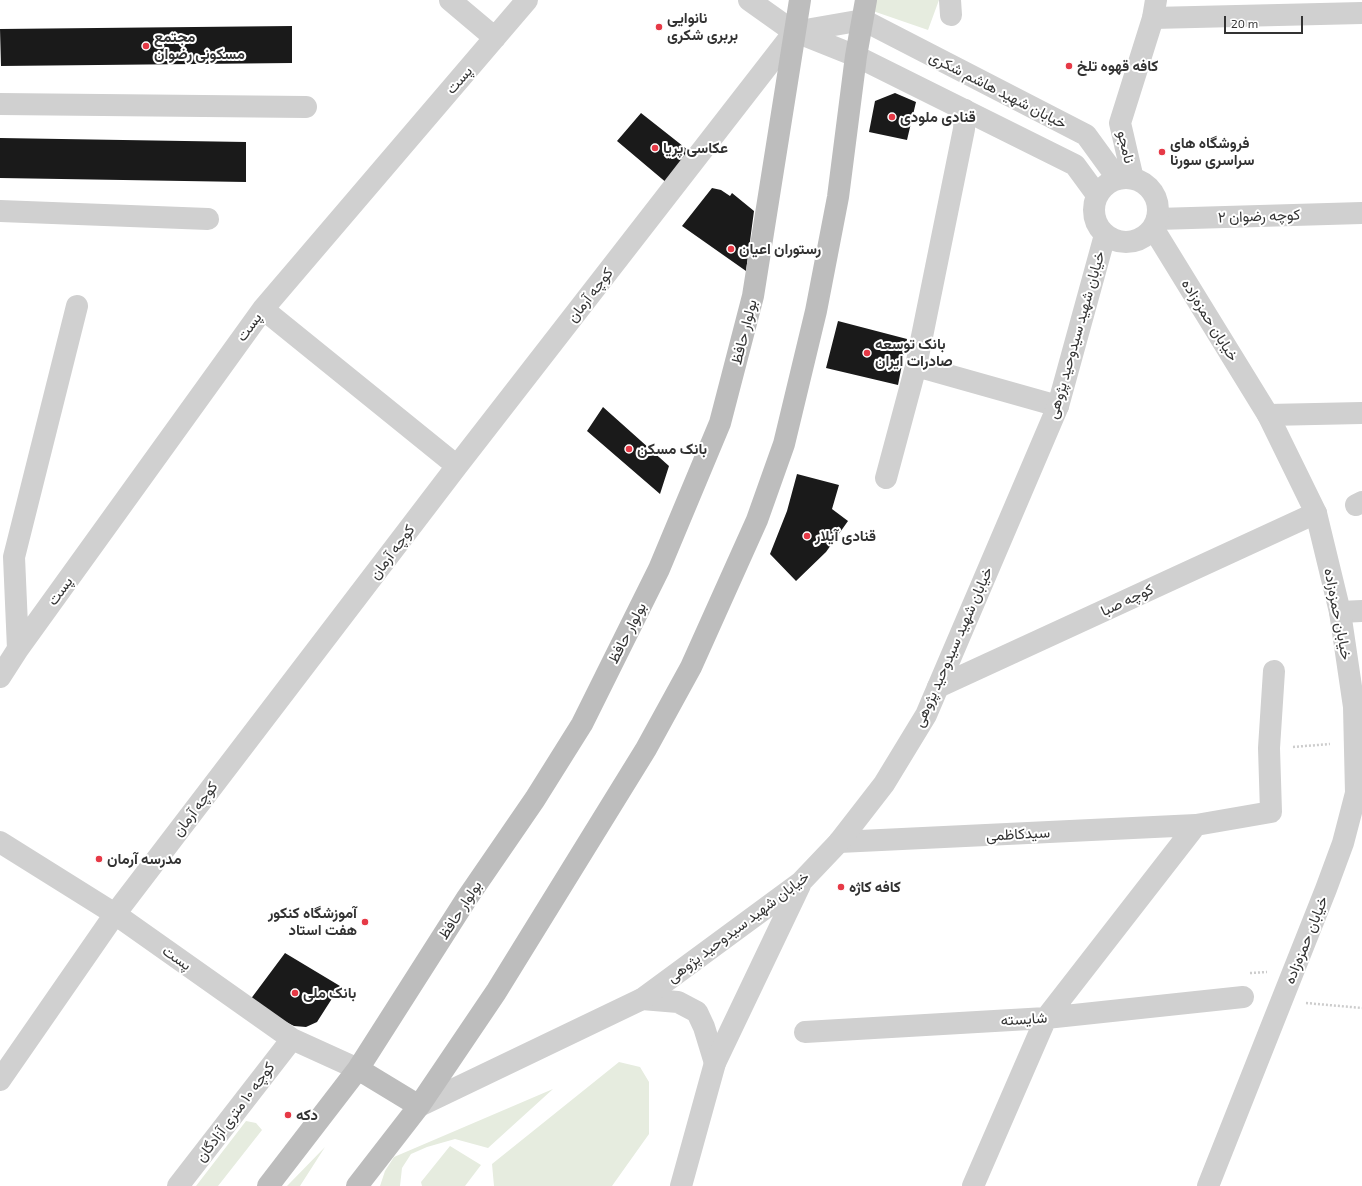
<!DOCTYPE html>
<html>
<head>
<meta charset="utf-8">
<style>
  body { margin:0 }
  #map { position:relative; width:1362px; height:1186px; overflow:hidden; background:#fff; font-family:"Exo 2",sans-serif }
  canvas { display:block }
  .scale { position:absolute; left:1224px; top:16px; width:79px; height:18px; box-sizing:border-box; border:2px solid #333; border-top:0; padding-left:5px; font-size:12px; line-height:14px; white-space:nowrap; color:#333; -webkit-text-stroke:3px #fff; paint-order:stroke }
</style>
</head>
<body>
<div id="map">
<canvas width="1362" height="1186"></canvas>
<div class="scale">20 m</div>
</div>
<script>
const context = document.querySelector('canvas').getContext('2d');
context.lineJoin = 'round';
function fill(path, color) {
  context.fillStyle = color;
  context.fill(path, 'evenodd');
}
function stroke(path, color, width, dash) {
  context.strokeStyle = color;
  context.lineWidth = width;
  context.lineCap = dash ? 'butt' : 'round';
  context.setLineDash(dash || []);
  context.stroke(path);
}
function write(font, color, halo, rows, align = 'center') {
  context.font = font + ' "Exo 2",Vazirmatn,sans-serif';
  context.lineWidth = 4;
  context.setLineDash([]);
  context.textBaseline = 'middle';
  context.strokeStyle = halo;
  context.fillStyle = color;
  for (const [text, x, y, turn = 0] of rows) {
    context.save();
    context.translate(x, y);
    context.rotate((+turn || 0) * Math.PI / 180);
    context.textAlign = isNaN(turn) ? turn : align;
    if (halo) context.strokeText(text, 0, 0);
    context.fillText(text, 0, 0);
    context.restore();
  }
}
fill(new Path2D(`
  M 871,0 L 939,0 L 928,30 L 870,10 Z
  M 619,1062 L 640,1067 L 649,1082 L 649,1134 L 612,1186 L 494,1186 L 492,1164 Z
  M 553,1089 L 488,1148 L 455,1139 L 427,1147 L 411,1154 L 402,1168 L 400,1186 L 380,1186 L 385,1171 L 394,1157 Z
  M 246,1121 L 256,1123 L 262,1130 L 218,1186 L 196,1186 Z
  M 450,1146 L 481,1165 L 465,1186 L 422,1186 L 421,1182 Z
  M 325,1147 L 300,1186 L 287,1186 L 288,1185 Z`), '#e6ecdf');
fill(new Path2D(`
  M 292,26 L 292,63 L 1,66 L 0,29 Z
  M 895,93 L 916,102 L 907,140 L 869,132 L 875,101 Z
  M 641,113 L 693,154 L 668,184 L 617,141 Z
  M 0,138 L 246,142 L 246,182 L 0,178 Z
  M 712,188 L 721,190 L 730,196 L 732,193 L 754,211 L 746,271 L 682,226 Z
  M 838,321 L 907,339 L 898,385 L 826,368 Z
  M 603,407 L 669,466 L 660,494 L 587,431 Z
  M 797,474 L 839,485 L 832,509 L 848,521 L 826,552 L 796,581 L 770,554 L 787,511 Z
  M 285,953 L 340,986 L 317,1022 L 306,1027 L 294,1026 L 284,1021 L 250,1000 Z`), '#1a1a1a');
stroke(new Path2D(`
  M 1293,747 L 1330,744
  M 1250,973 L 1267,972
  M 1306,1003 L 1362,1008`), '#cdcdcd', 2.5, [2, 2]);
stroke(new Path2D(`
  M 450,0 L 495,38
  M 950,0 L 951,15
  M 1153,18 L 1362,13
  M 0,104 L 306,107
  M 965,110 L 964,129 L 916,366 L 1058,406
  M 0,211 L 208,219
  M 1157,219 L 1362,213
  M 263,309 L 457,466
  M 1268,415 L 1362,413
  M 886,478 L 916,366
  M 1356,505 L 1362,502
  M 1340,612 L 1362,611
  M 18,649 L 14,557 L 77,306
  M 0,677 L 18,649 L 263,309 L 527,0
  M 938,687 L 1316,513
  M 0,842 L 115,914 L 292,1039 L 358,1069
  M 839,842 L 1196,825
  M 642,999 L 678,1002 L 697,1012 L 704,1027 L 715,1063
  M 805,1032 L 1046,1018 L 1243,997
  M 0,1080 L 115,914 L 457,466 L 794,32 L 749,0
  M 178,1186 L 292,1039
  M 973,1186 L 1046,1018 L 1196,825 L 1271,812 L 1269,748 L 1274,671`), '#d0d0d0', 22);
stroke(new Path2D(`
  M 794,32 L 863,20 L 1086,135 L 1118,179
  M 796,32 L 856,56 L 1075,165 L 1097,195
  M1094 210a32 32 0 1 1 64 0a32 32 0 1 1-64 0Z
  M 1133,179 L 1120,123 L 1153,18 L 1156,0
  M 1153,228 L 1268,415 L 1316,513 L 1340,612 L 1354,707 L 1356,793 L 1343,843 L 1326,889 L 1208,1186
  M 419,1106 L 642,999 L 801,882 L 839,842 L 884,784 L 926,715 L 1058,406 L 1105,235
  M 681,1186 L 715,1063 L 800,885`), '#d0d0d0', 22);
stroke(new Path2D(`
  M 358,1069 L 419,1106
  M 268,1186 L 358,1069 L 467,898 L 535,799 L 582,724 L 659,569 L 720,423 L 753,296 L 800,0
  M 357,1186 L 419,1106 L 496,992 L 646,749 L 691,667 L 757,520 L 784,444 L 816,311 L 838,197 L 856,56 L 866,0`), '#bdbdbd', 22);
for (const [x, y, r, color] of [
  [659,27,4,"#e63946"],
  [146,46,4,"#e63946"],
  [1069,66,4,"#e63946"],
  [892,117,4,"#e63946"],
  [655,148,4,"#e63946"],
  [1162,152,4,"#e63946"],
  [731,249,4,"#e63946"],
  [867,353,4,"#e63946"],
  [629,449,4,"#e63946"],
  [807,536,4,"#e63946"],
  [99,859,4,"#e63946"],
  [841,887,4,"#e63946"],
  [365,922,4,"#e63946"],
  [295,993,4,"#e63946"],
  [288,1115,4,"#e63946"]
]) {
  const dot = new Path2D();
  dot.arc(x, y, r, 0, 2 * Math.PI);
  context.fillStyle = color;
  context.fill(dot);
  stroke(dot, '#fff', 1.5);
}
write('bold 15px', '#333', '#fff', [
  ["نانوایی",667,18],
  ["بربری شکری",667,35],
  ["مجتمع",154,37],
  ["مسکونی رضوان",154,54],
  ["کافه قهوه تلخ",1077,66],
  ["قنادی ملودی",900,117],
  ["فروشگاه های",1170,143],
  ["سراسری سورنا",1170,160],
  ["عکاسی پریا",663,148],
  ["رستوران اعیان",739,249],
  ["بانک توسعه",875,344],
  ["صادرات ایران",875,361],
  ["بانک مسکن",637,449],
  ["قنادی آیلار",815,536],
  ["مدرسه آرمان",107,859],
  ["کافه کاژه",849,887],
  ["آموزشگاه کنکور",357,913,"right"],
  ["هفت استاد",357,930,"right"],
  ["بانک ملی",303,993],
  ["دکه",296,1115]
], 'left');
write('15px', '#333', '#fff', [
  ["پست",459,80,-49],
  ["خیابان شهید هاشم شکری",998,90,27],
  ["نامجو",1126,147,77],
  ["کوچه رضوان ۲",1259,216,-2],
  ["کوچه آرمان",590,295,-52],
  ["خیابان حمزه‌زاده",1210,320,58],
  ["پست",249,327,-54],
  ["بولوار حافظ",744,332,-76],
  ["خیابان شهید سیدوحید پژوهی",1076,335,-74],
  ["کوچه آرمان",392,552,-53],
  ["پست",60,591,-54],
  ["کوچه صبا",1127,600,-25],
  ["خیابان حمزه‌زاده",1338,614,79],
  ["بولوار حافظ",627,633,-63],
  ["خیابان شهید سیدوحید پژوهی",953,647,-66],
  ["کوچه آرمان",195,809,-53],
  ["سیدکاظمی",1018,834,-3],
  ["بولوار حافظ",460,910,-57],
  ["خیابان شهید سیدوحید پژوهی",738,927,-37],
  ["خیابان حمزه‌زاده",1306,940,-68],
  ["پست",177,958,35],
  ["شایسته",1024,1019,-4],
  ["کوچه ۱۰ متری آزادگان",235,1112,-53]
]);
</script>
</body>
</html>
